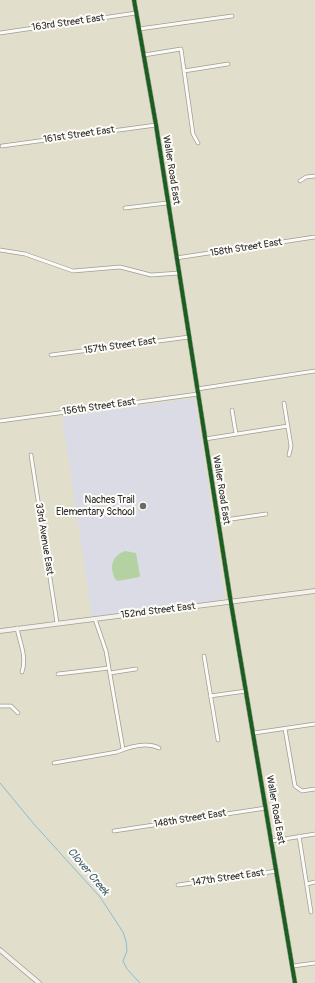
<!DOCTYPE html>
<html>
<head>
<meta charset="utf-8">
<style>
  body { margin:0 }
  canvas { display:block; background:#e2decc }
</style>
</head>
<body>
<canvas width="315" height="983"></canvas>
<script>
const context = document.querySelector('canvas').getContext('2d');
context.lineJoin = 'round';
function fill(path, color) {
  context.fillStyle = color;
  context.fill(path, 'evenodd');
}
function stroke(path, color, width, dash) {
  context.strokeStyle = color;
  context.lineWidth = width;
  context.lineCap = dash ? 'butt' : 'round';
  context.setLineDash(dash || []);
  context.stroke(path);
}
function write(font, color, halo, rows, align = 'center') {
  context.font = font + ' Pangolin,sans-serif';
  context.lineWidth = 4;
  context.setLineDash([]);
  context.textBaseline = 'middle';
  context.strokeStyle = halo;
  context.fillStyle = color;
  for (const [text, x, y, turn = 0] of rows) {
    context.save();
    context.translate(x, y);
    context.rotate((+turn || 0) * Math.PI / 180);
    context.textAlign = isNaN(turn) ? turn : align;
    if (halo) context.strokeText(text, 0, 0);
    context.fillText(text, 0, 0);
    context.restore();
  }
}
fill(new Path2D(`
  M 195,398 L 224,594 L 219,602 L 92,617 L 62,417 Z`), '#dbdbe5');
fill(new Path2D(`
  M 125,551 L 136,553 L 140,576 L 139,577 L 118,581 L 115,579 C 109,566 112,556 125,551 Z`), '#b4d2a1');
stroke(new Path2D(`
  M 0,783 L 33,823 L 100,897 L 123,932 L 126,941 L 127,951 L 123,961 L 127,969 L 140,983`), '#88bcd6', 1);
const minor = new Path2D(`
  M 139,29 L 232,16
  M 0,33 L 136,13
  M 144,55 L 181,49 L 193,134 L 198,143
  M 184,71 L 228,64
  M 2,146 L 156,125
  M 300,181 L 306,177 L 315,176
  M 125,208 L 167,203
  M 0,250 L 25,254 L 73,271 L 120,267 L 151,275 L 179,273
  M 176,258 L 315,237
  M 51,355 L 189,337
  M 197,389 L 315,371
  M 284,403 L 291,446 L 289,455
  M 232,410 L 236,434
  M 0,421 L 198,394
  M 205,439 L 288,426
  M 31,455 L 57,623
  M 218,521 L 266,514
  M 95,619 L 106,651 L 123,749
  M 17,628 C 20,644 27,656 22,672
  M 204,656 L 218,740
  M 110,673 L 136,669
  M 58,674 L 109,668
  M 210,696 L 246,691
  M 0,706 L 11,706 L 18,713
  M 285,729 L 295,786 L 302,791 L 315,789
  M 254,733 L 315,724
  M 54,763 L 117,752 C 129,747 147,742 159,748
  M 114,831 L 266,808
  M 299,836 L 311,912
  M 272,841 L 315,834
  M 307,884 L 315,882
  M 178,885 L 277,871
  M 293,966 L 315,963`);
const tertiary = new Path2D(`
  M 134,0 L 156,125 L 231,603 L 295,983`);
const secondary = new Path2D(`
  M 0,631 L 315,591
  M 0,950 L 39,983`);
stroke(minor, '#9f9e93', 4.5);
stroke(tertiary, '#9f9e93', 5);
stroke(secondary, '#9f9e93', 5.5);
stroke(minor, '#fbfaf7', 3);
stroke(tertiary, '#fbfaf7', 3.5);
stroke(secondary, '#f5f2ec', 4);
stroke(new Path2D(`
  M 134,0 L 156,125 L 231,603 L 295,983`), '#1b5e20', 4);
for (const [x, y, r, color] of [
  [143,506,4,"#6b6a63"]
]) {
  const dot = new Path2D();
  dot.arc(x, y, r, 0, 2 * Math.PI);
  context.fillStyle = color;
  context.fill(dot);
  stroke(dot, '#fdfcf7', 1.5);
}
write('10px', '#2b2b2b', '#fdfcf7', [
  ["163rd Street East",68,23,-8],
  ["161st Street East",79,135,-8],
  ["Waller Road East",171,170,81],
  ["158th Street East",246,248,-9],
  ["157th Street East",120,346,-8],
  ["156th Street East",99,407,-8],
  ["Waller Road East",221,490,81],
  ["33rd Avenue East",44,539,81],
  ["152nd Street East",158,611,-7],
  ["Waller Road East",275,810,80],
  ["148th Street East",190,819,-9],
  ["147th Street East",228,878,-8]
]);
write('10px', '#2b2b2b', '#fdfcf7', [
  ["Naches Trail",135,500],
  ["Elementary School",135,512]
], 'right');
write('italic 11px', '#415f71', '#fdfcf7', [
  ["Clover Creek",88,872,50]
]);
</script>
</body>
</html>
